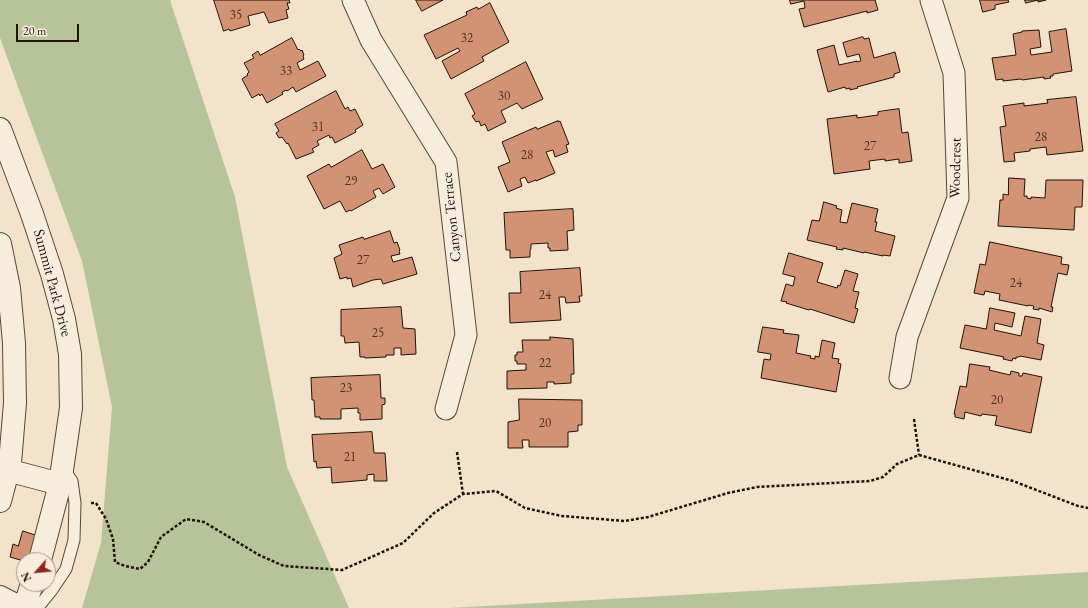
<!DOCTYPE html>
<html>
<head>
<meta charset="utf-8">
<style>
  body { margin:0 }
  #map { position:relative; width:1088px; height:608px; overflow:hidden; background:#f2e3ca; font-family:"EB Garamond",serif }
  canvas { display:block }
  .north { position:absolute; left:16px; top:552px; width:40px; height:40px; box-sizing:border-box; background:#f7eddd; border:1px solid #a39588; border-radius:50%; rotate:243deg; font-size:11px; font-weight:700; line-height:16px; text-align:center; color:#241109 }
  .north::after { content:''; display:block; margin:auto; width:14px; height:18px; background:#8f2418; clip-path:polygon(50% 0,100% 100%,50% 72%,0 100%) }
  .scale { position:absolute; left:16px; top:24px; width:63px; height:18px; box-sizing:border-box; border:2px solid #241109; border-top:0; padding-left:5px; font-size:12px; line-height:14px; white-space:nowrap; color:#241109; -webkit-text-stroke:3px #f7eddd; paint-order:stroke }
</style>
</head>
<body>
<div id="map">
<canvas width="1088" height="608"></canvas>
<div class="north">N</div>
<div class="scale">20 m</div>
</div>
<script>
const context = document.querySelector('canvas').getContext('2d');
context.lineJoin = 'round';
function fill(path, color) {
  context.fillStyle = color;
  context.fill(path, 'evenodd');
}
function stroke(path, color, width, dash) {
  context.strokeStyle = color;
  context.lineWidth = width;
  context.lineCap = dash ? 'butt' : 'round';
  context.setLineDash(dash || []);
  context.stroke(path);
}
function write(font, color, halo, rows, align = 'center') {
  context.font = font + ' "EB Garamond",serif';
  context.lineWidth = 3;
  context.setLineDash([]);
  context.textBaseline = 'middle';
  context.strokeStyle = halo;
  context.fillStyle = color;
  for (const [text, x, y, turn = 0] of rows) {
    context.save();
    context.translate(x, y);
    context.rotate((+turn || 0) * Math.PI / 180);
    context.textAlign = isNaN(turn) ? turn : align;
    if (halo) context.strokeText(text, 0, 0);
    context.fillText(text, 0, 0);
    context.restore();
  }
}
fill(new Path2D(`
  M 0,0 L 170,0 L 235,197 L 287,467 L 349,608 L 82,608 L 101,543 L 112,407 L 82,261 L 0,38 Z
  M 1088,572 L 1088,608 L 450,608 Z`), '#b7c49a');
const building = new Path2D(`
  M 214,0 L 289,0 L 290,3 L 287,3 L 289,9 L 286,10 L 288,18 L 269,23 L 264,12 L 248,16 L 250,25 L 230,31 L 229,29 L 224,31 Z
  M 416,0 L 443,0 L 422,11 Z
  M 790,0 L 875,0 L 878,10 L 867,13 L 867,11 L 804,27 L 799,9 L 805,8 L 804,1 L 791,4 Z
  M 980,0 L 1008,0 L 1009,2 L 995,5 L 995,9 L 983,12 Z
  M 1025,0 L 1046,0 L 1038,2 L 1038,0 L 1026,3 Z
  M 490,3 L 509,42 L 482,57 L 484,61 L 451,79 L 442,61 L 460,51 L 458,48 L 436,59 L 424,35 L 467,15 L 466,12 L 477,7 L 478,9 Z
  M 1066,29 L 1072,71 L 1053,74 L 1053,76 L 1050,76 L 1051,78 L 1044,79 L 1044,77 L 1022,80 L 1021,79 L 1003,81 L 1003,79 L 996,80 L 992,58 L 1016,55 L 1013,34 L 1022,32 L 1022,31 L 1039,30 L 1041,47 L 1030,49 L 1031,55 L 1052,52 L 1049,32 Z
  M 863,37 L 864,39 L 869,38 L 874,58 L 895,52 L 900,72 L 894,74 L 894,77 L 857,87 L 858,88 L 850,90 L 850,88 L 846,89 L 845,87 L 828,92 L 817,50 L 834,45 L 839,65 L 857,61 L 857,62 L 861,61 L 859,54 L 847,57 L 843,43 Z
  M 292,38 L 298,50 L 299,49 L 301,51 L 302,50 L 304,55 L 303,56 L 304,59 L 297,63 L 300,70 L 318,61 L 326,76 L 296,92 L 293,87 L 287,91 L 286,90 L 282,92 L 283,94 L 267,103 L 262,94 L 260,96 L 259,94 L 252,98 L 242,79 L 248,75 L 247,74 L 249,72 L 244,63 L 254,58 L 252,55 L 258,51 L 260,55 Z
  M 526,62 L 543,99 L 522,109 L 517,103 L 501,111 L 506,122 L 488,131 L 485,124 L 481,126 L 479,121 L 476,122 L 472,116 L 475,114 L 465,94 Z
  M 336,91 L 345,109 L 348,107 L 350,111 L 355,109 L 363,125 L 355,130 L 356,132 L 335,143 L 332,137 L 330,138 L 329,135 L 317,141 L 319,145 L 312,149 L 314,152 L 296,159 L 288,143 L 287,144 L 282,137 L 279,138 L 276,133 L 279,131 L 275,124 Z
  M 1076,97 L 1083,151 L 1047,155 L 1046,147 L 1030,149 L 1030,151 L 1014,153 L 1015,161 L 1004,162 L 1000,127 L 1006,126 L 1003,106 L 1024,103 L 1024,106 L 1048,103 L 1047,100 Z
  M 899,109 L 902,133 L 908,132 L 912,161 L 899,163 L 899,159 L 885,161 L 885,159 L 869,161 L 870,169 L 834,174 L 827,119 L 857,115 L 857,118 L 878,115 L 878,112 Z
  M 558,121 L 558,122 L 560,121 L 569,144 L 566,145 L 568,152 L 555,157 L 553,150 L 546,152 L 555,173 L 536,181 L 536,180 L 528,183 L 525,177 L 520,179 L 522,186 L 508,192 L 498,167 L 510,162 L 502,142 L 536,127 L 537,129 Z
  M 362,150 L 372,169 L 383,164 L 395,187 L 383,194 L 379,188 L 373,191 L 376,197 L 351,211 L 350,210 L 346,212 L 340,201 L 324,209 L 307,176 L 329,164 L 331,167 Z
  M 1009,178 L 1025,179 L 1024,196 L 1027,196 L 1027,198 L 1031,199 L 1031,197 L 1045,198 L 1046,180 L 1083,180 L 1082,207 L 1075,207 L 1074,230 L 998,226 L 1000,200 L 1003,200 L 1003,194 L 1008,195 Z
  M 824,202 L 837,206 L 836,208 L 842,210 L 840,222 L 847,223 L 852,203 L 878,209 L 875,222 L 877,222 L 875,231 L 895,236 L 890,256 L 883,255 L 883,256 L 864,252 L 864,253 L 843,248 L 843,250 L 836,249 L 837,247 L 807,240 L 812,220 L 819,221 Z
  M 573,209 L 574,230 L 567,231 L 568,250 L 550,251 L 550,248 L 548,248 L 548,243 L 531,244 L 531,249 L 530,250 L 530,257 L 510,258 L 510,250 L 506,250 L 504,213 Z
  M 390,231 L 394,243 L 397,242 L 400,250 L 399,251 L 400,254 L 391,256 L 393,262 L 412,257 L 417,274 L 383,284 L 381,279 L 373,280 L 353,287 L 351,278 L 347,279 L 347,277 L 340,279 L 334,258 L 342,254 L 339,245 L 363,237 L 364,239 Z
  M 990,242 L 1062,257 L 1061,264 L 1069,265 L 1067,275 L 1058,273 L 1051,307 L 1053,307 L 1052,312 L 1039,308 L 1039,310 L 1033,309 L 1034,306 L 1028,305 L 1028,306 L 999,300 L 1000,294 L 985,291 L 984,295 L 974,293 L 980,264 L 985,265 Z
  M 789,253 L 823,263 L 817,282 L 837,288 L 838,285 L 840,286 L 845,270 L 858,274 L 853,291 L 859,292 L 855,308 L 858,309 L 854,323 L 810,309 L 809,310 L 786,303 L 787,302 L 781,301 L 786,284 L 793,286 L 795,277 L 783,274 Z
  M 580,268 L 582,296 L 579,296 L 580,302 L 566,303 L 565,297 L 559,297 L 561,320 L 510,323 L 509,293 L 521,293 L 520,272 Z
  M 401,307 L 403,328 L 415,329 L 416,354 L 401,355 L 401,348 L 394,348 L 394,355 L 386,355 L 386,357 L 365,358 L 365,357 L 360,357 L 359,342 L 345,343 L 344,336 L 341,336 L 341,310 Z
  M 990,308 L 1015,313 L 1012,327 L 995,323 L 994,330 L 1021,336 L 1025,316 L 1041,319 L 1037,343 L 1044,345 L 1041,360 L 1020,356 L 1019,357 L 1016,357 L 1016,359 L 1013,358 L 1012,361 L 1003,359 L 1004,357 L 960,348 L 965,325 L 986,329 Z
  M 763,327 L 784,330 L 783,333 L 799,335 L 796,353 L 811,356 L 810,358 L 815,359 L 815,356 L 819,357 L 822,340 L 835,343 L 832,358 L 839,359 L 838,363 L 841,364 L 836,392 L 761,378 L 764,359 L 770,360 L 771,354 L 758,352 Z
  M 550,337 L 573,339 L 574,374 L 571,374 L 571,383 L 554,384 L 554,382 L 547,382 L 547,388 L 507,389 L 507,371 L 526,370 L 526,364 L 517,364 L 517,361 L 515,361 L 515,355 L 517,355 L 517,352 L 523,352 L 522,340 L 550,340 Z
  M 970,364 L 990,367 L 989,370 L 1010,375 L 1011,371 L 1019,373 L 1019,376 L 1022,376 L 1023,373 L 1042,377 L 1031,433 L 995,425 L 997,416 L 982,414 L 981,416 L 965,412 L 964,419 L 955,417 L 955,414 L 954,414 L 960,386 L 966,387 Z
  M 380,375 L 381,398 L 385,398 L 385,404 L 382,405 L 382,419 L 360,420 L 360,413 L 358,413 L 358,408 L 341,409 L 341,419 L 320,419 L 320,417 L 315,417 L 314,400 L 312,400 L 311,378 Z
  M 519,399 L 582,400 L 582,425 L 578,425 L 578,431 L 568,432 L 568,447 L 529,447 L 529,440 L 522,440 L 523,448 L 508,448 L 508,422 L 519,420 Z
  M 372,432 L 374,453 L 385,453 L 387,481 L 374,481 L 374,474 L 367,475 L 367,480 L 332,483 L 331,467 L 317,468 L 316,461 L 314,462 L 312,435 Z
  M 23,531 L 38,536 L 29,560 L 24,561 L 10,557 L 13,544 L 18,546 Z`);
fill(building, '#d29374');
stroke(building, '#241109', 1);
const service = new Path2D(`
  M 29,608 L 39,606 L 52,590 L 66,569 L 74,540 L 75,503 L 72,481 L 64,469`);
const minor = new Path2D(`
  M 353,0 L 371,40 L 446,162 L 466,335 L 446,409
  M 900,378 L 907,337 L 958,198 L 954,73 L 931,0`);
const tertiary = new Path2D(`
  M 0,129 L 32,214 L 52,274 L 64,319 L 70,354 L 71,408 L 60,484 L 40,560
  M 0,244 L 9,288 L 14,343 L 15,403 L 10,463 L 0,501
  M 7,470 L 60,484
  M 0,597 L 21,608
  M 24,608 L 32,584`);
stroke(service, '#584639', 13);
stroke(minor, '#584639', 23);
stroke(tertiary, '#584639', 24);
stroke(new Path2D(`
  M 914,419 L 919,455
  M 457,452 L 463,494
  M 91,503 L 96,503 L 106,519 L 113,539 L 115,562 L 125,566 L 140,569 L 148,562 L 161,537 L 186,519 L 204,522 L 259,555 L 284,566 L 342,570 L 403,543 L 434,513 L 463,494 L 496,491 L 525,508 L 562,516 L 625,521 L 648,517 L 728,493 L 757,487 L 870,481 L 883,477 L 897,464 L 919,455 L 1013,481 L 1078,506 L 1088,508`), '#241109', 2.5, [3, 2]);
stroke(service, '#f7eddd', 11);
stroke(minor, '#f7eddd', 21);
stroke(tertiary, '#f7eddd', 22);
write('13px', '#503224', null, [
  ["35",236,15],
  ["32",467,38],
  ["33",286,71],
  ["30",504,96],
  ["31",318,127],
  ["28",1041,137],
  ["27",870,146],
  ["28",527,155],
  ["29",351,181],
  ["27",363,260],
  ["24",1016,283],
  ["24",545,295],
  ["25",378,333],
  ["22",545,363],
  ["23",346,388],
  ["20",997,400],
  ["20",545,423],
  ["21",350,457]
]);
write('15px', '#241109', '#f7eddd', [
  ["Woodcrest",956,168,-89],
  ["Canyon Terrace",452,217,-96],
  ["Summit Park Drive",52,283,75]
]);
</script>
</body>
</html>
